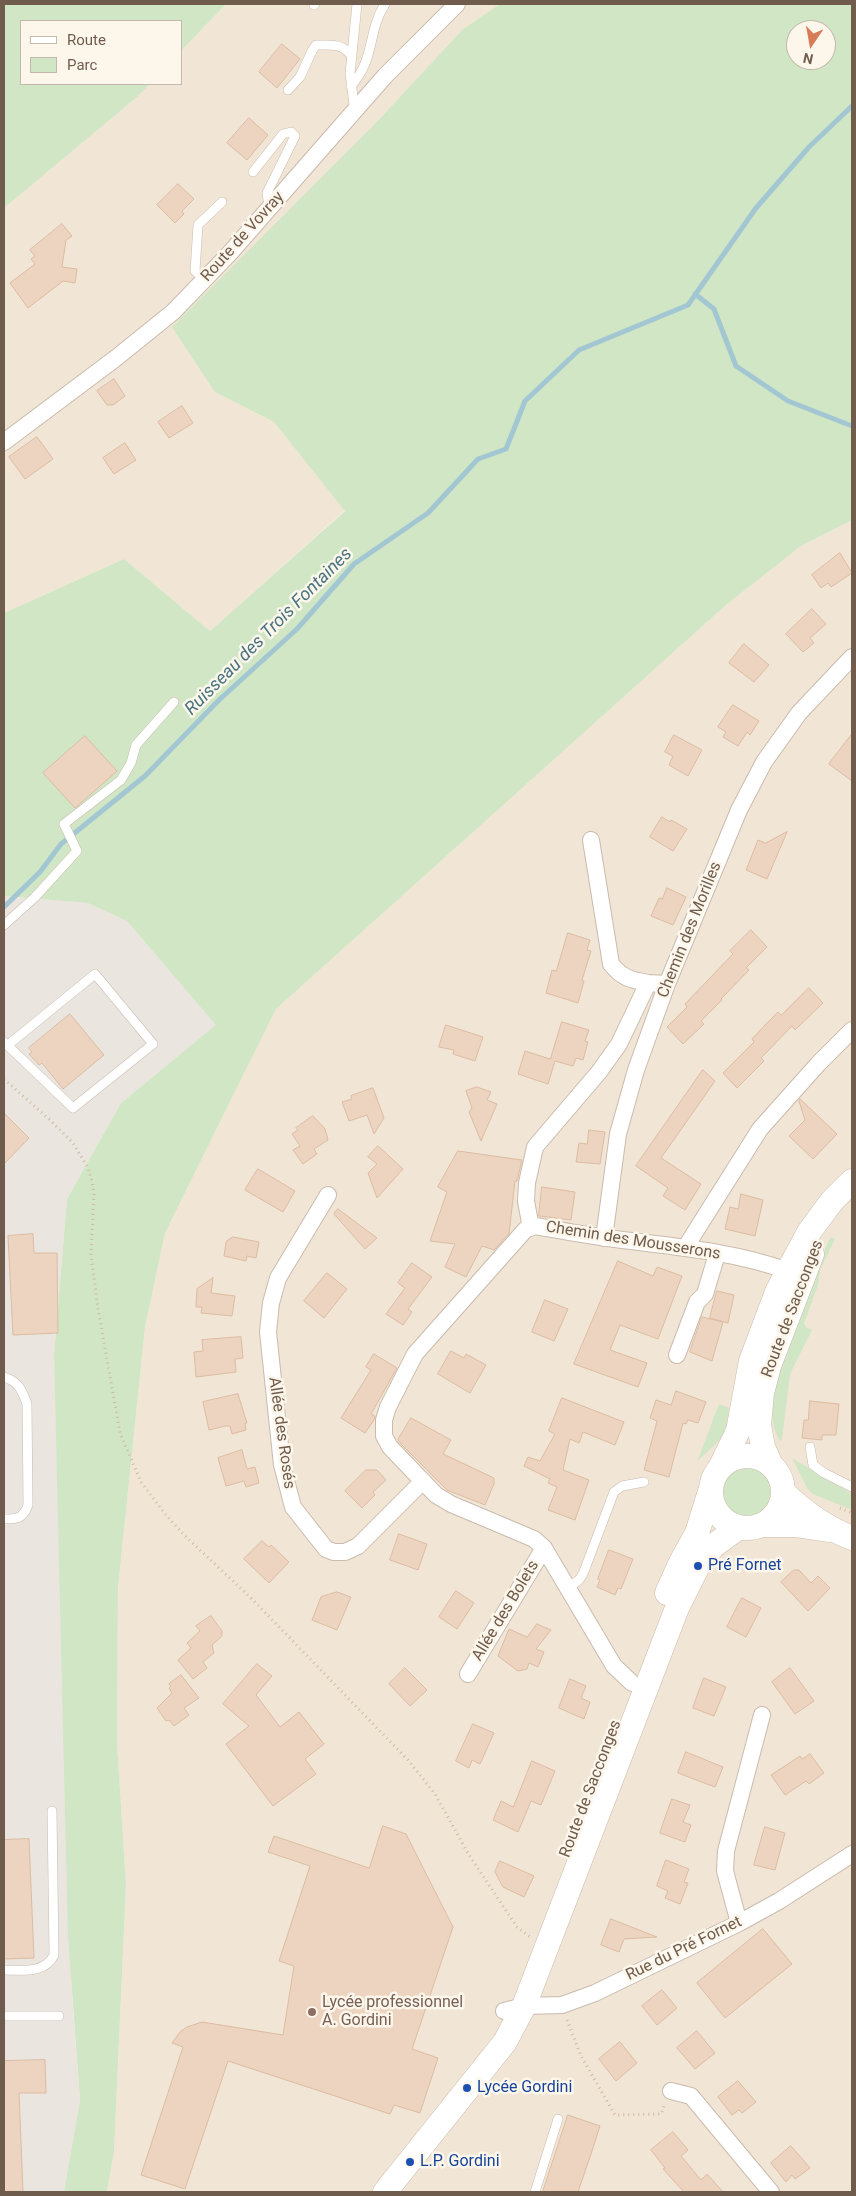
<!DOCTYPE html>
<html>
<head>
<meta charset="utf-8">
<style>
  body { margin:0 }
  #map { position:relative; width:856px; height:2196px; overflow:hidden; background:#faf3e5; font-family:Roboto,sans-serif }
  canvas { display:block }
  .frame { position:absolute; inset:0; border:5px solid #705c4d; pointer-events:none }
  .legend { position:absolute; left:20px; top:20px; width:162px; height:65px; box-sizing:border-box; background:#fdf7eb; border:1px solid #c5b9ac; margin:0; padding:6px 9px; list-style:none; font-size:15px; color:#705c4d }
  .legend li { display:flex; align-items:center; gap:10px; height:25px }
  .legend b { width:25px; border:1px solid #c5b9ac }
  .north { position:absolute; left:786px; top:20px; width:50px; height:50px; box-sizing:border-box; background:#fdf7eb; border:1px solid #c5b9ac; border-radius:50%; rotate:192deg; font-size:14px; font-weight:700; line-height:20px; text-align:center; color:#705c4d }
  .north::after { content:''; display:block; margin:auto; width:18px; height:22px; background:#d77c57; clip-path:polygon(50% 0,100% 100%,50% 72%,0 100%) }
</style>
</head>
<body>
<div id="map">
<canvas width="856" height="2196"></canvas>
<div class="frame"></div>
<ul class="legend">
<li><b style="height:6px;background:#fff"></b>Route</li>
<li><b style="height:14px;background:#d0e6c5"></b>Parc</li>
</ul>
<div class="north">N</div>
</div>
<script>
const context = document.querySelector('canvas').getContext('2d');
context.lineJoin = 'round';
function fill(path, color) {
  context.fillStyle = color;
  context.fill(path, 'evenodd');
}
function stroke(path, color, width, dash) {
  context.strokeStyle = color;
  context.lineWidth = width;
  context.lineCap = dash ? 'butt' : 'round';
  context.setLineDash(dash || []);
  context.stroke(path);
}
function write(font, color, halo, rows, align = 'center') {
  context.font = font + ' Roboto,sans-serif';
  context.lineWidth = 5;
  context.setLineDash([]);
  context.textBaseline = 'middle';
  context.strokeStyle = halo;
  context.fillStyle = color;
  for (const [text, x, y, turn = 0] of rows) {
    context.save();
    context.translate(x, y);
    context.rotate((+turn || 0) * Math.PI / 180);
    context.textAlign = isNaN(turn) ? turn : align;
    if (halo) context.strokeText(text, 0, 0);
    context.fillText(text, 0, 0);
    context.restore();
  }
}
fill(new Path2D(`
  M 226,4 L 500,4 L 463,29 L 371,128 L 215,392 L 274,422 L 345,510 L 210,631 L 124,559 L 4,613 L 4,208 L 137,97 L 150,84 L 181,84 L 181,51 Z
  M 852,520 L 852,2192 L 107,2192 L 114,2152 L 126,1885 L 117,1742 L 118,1588 L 145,1327 L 165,1233 L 276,1009 L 726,605 L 801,546 Z`), '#f1e5d5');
fill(new Path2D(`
  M 4,896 L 89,903 L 127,921 L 217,1025 L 121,1103 L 67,1199 L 54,1355 L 72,1996 L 80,2100 L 64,2192 L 4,2192 Z`), '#eae5df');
fill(new Path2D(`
  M 4,4 L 226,4 L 181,51 L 181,21 L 21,21 L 21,84 L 150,84 L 137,97 L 4,208 Z
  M 500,4 L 852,4 L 852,520 L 801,546 L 726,605 L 276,1009 L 165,1233 L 145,1327 L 118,1588 L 117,1742 L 126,1885 L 114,2152 L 107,2192 L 64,2192 L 80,2100 L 68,1936 L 54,1355 L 67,1199 L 121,1103 L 216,1025 L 127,921 L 88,903 L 4,896 L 4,613 L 124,559 L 210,631 L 345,511 L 274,422 L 215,392 L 172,327 L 371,128 L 463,29 ZM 796,30 L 826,30 L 826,60 L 796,60 Z
  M 831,1237 L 835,1239 L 820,1270 L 818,1285 L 804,1323 L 806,1327 L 812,1330 L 790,1374 L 782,1440 L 780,1441 C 756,1400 795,1335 809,1295 C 817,1275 821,1255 831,1237 Z
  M 719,1404 L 729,1408 C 725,1443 720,1438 697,1462 Z
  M 792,1458 L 852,1494 L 852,1510 L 813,1494 L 807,1488 Z
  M720 1489a27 27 0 1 1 54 0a27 27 0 1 1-54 0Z`), '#d0e6c5');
stroke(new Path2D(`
  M 695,294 L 714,309 L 736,366 L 788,401 L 852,426
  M 4,907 L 40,872 L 61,844 L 145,776 L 219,700 L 297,629 L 354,564 L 428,513 L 478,459 L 506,449 L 525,401 L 579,350 L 688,305 L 756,208 L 809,147 L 852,106`), '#a3c7d2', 5);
const building = new Path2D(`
  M 282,44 L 300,59 L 277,88 L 259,72 Z
  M 249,118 L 268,135 L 247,160 L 227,143 Z
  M 178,184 L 194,199 L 182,211 L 184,214 L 175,223 L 157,205 Z
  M 62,224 L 72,236 L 66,240 L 62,267 L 77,269 L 75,283 L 63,281 L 28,308 L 10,283 L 35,264 L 31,259 L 35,256 L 30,250 Z
  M 114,379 L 125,396 L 113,405 L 107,405 L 97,391 Z
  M 182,406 L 193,423 L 169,438 L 158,422 Z
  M 37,437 L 53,459 L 25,479 L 9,457 Z
  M 125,443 L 136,460 L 114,474 L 103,458 Z
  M 840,553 L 852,573 L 831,587 L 828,583 L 821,588 L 812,575 Z
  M 812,609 L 826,624 L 810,638 L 814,643 L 803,652 L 786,634 Z
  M 744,644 L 769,665 L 754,682 L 729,663 Z
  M 733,705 L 759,721 L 750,735 L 747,732 L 738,746 L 723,737 L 726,732 L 718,727 Z
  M 852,734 L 852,781 L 829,764 Z
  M 674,735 L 702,750 L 688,776 L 669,765 L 673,756 L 665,752 Z
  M 85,736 L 117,771 L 75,808 L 43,773 Z
  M 662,817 L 670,822 L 671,820 L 687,829 L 673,851 L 650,837 Z
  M 787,832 L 767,879 L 746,870 L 758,840 L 765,843 Z
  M 667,888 L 686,897 L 673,925 L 651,916 L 659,898 L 662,899 Z
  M 751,930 L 767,947 L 746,968 L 749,970 L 721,999 L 722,1000 L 701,1021 L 704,1024 L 683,1044 L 667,1027 L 687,1007 L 685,1004 L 733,954 L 730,951 Z
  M 568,933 L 590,940 L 587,950 L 591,951 L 582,980 L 584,981 L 578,1003 L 546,993 L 552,970 L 556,971 Z
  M 809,988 L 823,1003 L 795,1030 L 792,1026 L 761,1058 L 764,1061 L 737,1088 L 723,1073 L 754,1042 L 752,1039 L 765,1025 L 778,1012 L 781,1015 Z
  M 70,1014 L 104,1055 L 63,1089 L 42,1063 L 39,1065 L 29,1054 L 32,1052 L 29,1048 Z
  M 562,1022 L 589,1030 L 585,1041 L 588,1042 L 583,1060 L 576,1058 L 573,1066 L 555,1061 L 548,1084 L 518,1074 L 525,1051 L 550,1059 Z
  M 446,1025 L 483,1037 L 475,1061 L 453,1054 L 454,1050 L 439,1047 Z
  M 703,1070 L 715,1081 L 661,1158 L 701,1184 L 685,1210 L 663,1196 L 668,1188 L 636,1166 Z
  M 477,1087 L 491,1092 L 487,1100 L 497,1104 L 481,1141 L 469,1112 L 472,1108 L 466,1091 Z
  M 373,1088 L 384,1118 L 374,1134 L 367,1115 L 349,1121 L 342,1102 L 352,1099 L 351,1096 Z
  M 800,1099 L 837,1134 L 813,1159 L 789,1136 L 805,1120 L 799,1101 Z
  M 4,1113 L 29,1138 L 4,1164 Z
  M 313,1116 L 325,1129 L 328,1140 L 314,1149 L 317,1154 L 303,1164 L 293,1150 L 300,1146 L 292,1134 L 298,1130 L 296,1128 Z
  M 589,1130 L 605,1132 L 600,1164 L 576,1162 L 579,1143 L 587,1144 Z
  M 378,1146 L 403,1169 L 377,1198 L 368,1173 L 377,1164 L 368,1157 Z
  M 458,1151 L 522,1160 L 517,1181 L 515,1181 L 509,1234 L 494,1250 L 482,1246 L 466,1277 L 445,1267 L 455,1244 L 430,1241 L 447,1192 L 438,1187 Z
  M 258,1169 L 295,1191 L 283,1212 L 245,1190 Z
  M 542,1187 L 575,1192 L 571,1220 L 539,1216 Z
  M 741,1194 L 763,1200 L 755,1236 L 725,1229 L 730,1207 L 738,1209 Z
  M 338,1209 L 377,1238 L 365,1249 L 334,1214 Z
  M 33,1234 L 34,1253 L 57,1253 L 58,1333 L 13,1335 L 8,1236 Z
  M 233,1237 L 259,1242 L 256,1258 L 247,1256 L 246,1261 L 224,1256 L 226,1242 Z
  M 618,1261 L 653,1276 L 657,1267 L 682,1276 L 658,1339 L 620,1325 L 610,1350 L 647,1363 L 638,1387 L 574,1364 Z
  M 412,1263 L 432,1277 L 408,1309 L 412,1312 L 403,1325 L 386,1314 L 405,1288 L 398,1283 Z
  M 327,1273 L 347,1289 L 324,1318 L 304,1301 Z
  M 213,1278 L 211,1293 L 235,1296 L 232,1316 L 201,1313 L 202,1307 L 196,1307 L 197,1289 Z
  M 717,1291 L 734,1295 L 728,1323 L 710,1318 Z
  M 545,1300 L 568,1309 L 554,1341 L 532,1332 Z
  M 702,1317 L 723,1322 L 712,1361 L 690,1352 Z
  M 241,1337 L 243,1358 L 235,1359 L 236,1372 L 196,1377 L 194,1352 L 203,1351 L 202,1340 Z
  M 451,1351 L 464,1358 L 466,1354 L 486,1365 L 470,1393 L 438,1374 Z
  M 374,1354 L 397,1368 L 371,1414 L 375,1416 L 374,1420 L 365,1433 L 341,1418 L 371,1370 L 366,1367 Z
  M 676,1391 L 706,1402 L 698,1423 L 688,1420 L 686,1424 L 683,1423 L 669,1477 L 644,1470 L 657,1421 L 650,1418 L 656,1400 L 671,1405 Z
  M 238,1394 L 247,1423 L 245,1423 L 246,1430 L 232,1434 L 230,1426 L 225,1426 L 209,1430 L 203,1402 Z
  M 562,1398 L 624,1422 L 615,1445 L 583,1432 L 579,1443 L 570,1439 L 563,1470 L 589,1480 L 575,1520 L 548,1510 L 557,1487 L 548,1483 L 550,1479 L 524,1466 L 528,1457 L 540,1461 L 555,1434 L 549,1431 Z
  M 810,1401 L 839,1404 L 836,1435 L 822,1435 L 822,1440 L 802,1438 L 804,1420 L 808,1420 Z
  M 411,1418 L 451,1440 L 443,1454 L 494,1478 L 494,1484 L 485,1505 L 447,1490 L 401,1444 L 398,1440 Z
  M 242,1450 L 247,1469 L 255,1467 L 259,1483 L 246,1487 L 244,1481 L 226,1486 L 218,1458 Z
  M 366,1470 L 377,1470 L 386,1480 L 373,1492 L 375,1495 L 362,1508 L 345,1491 Z
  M 399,1534 L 427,1544 L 418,1570 L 390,1560 Z
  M 262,1541 L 269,1547 L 271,1545 L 289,1562 L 269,1583 L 244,1559 Z
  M 609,1550 L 633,1559 L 621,1589 L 618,1588 L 615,1595 L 597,1587 L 600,1580 L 598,1579 Z
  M 794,1570 L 799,1570 L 811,1583 L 818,1576 L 830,1588 L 808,1611 L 781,1582 Z
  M 456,1591 L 474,1603 L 457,1629 L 439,1617 Z
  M 337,1592 L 351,1597 L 337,1630 L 312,1620 L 321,1597 Z
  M 742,1598 L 761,1608 L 746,1637 L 727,1627 Z
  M 211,1616 L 222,1631 L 222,1636 L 212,1645 L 214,1653 L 203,1662 L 207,1668 L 193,1679 L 178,1660 L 191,1648 L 187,1643 L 200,1631 L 196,1626 Z
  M 537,1624 L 551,1630 L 536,1649 L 544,1652 L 538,1667 L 529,1663 L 527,1669 L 518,1671 L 498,1656 L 509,1629 L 527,1637 Z
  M 257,1664 L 272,1676 L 256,1695 L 280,1727 L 299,1712 L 324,1744 L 305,1759 L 316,1774 L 273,1806 L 226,1744 L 249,1726 L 223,1704 Z
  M 405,1668 L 427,1690 L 410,1706 L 389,1684 Z
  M 790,1668 L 814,1701 L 795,1714 L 772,1682 Z
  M 181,1675 L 199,1698 L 184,1708 L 189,1715 L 174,1726 L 169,1720 L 166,1721 L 157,1708 L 172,1693 L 169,1688 L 171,1686 L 169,1684 Z
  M 704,1678 L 726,1687 L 714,1716 L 693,1708 Z
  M 570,1679 L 586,1686 L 581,1698 L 590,1702 L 584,1719 L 559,1708 Z
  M 473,1724 L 494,1733 L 480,1764 L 472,1760 L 469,1768 L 456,1761 Z
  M 686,1752 L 723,1767 L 715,1787 L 678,1773 Z
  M 810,1754 L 824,1773 L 809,1784 L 806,1781 L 785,1795 L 771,1775 L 800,1756 L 802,1759 Z
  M 532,1761 L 555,1771 L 541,1805 L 531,1801 L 518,1832 L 493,1820 L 501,1801 L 513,1807 Z
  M 672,1799 L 690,1805 L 683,1822 L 691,1825 L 685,1842 L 660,1833 Z
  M 383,1826 L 406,1834 L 453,1927 L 412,2049 L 438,2058 L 420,2113 L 394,2105 L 390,2114 L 228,2061 L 185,2189 L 141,2175 L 183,2047 L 172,2043 L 180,2032 L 187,2027 L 202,2022 L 283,2035 L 294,1966 L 279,1961 L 310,1866 L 268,1852 L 274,1836 L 369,1868 Z
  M 765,1827 L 785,1833 L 775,1870 L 754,1865 Z
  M 29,1839 L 34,1958 L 4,1959 L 4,1840 Z
  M 666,1860 L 689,1869 L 684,1882 L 688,1883 L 680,1904 L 665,1898 L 668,1891 L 657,1886 Z
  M 500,1861 L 534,1876 L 524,1897 L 503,1887 L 495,1872 Z
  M 611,1919 L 657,1937 L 624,1939 L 619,1952 L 601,1945 Z
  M 763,1929 L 792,1964 L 725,2018 L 697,1983 Z
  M 662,1990 L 677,2008 L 657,2025 L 642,2006 Z
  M 697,2031 L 715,2053 L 695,2069 L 677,2048 Z
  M 620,2042 L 637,2063 L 616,2081 L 599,2059 Z
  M 45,2060 L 46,2093 L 19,2093 L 23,2192 L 4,2192 L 4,2061 Z
  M 738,2081 L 756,2102 L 742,2113 L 739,2110 L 732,2115 L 718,2097 Z
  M 568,2115 L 600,2126 L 592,2151 L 578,2192 L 543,2192 Z
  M 673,2132 L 688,2150 L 681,2156 L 701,2180 L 707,2174 L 723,2192 L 684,2192 L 663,2169 L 665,2168 L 651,2150 Z
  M 791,2146 L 810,2168 L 795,2179 L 792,2175 L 786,2182 L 771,2163 Z`);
fill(building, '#ecd4c0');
stroke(building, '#ddbca2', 1);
const lane = new Path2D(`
  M 314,5 L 315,4
  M 351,86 C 376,58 367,32 385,4
  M 288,90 L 300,77 L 312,51 L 316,45 C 331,45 341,43 351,55
  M 355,112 L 350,74 L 357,4
  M 253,172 L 283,134 L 291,132 L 295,136 L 267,193 L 268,200 L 272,205
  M 205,280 L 195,271 L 198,225 L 222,202
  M 4,925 L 35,897 L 77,851 L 64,824 L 121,780 L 131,763 L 136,745 L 174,702
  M 4,1042 L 73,1108 L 153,1044 L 95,974 L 8,1045
  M 4,1377 C 18,1381 22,1390 27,1404 L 28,1505 C 23,1519 17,1519 4,1519
  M 810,1447 L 813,1465 L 824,1473 L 852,1487
  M 568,1588 L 579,1580 L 583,1574 L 614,1492 L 622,1486 L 644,1482
  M 4,1970 C 22,1970 45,1974 54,1955 L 52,1811
  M 4,2016 L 59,2016
  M 535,2192 L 558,2119`);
const street = new Path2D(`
  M 4,442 L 116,358 L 173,312 L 230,253 L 385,76 L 457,4
  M 591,840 L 611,964 C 622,978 631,980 648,983
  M 328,1195 L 278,1278 L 271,1303 L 268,1332 L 282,1465 L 293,1507 L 326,1549 L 334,1552 L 345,1552 L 358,1546 L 423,1481
  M 531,1228 L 526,1201 L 527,1183 L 535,1147 L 599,1072 L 619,1044 L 648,983 L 667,984
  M 604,1238 L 618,1134 L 636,1070 L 667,984 L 739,810 L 764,762 L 799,713 L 852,657
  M 685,1248 L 760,1129 L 818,1064 L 852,1030
  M 677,1355 L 697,1302 L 705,1294 L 717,1254
  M 468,1674 L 544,1548
  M 632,1683 L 614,1666 L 544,1548 L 534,1539 L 451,1504 L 436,1495 L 390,1447 L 384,1436 L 384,1420 L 388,1407 L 415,1354 L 526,1229 L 535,1226 C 559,1230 583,1235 607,1238 C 667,1246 730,1250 788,1271
  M 739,1923 L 725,1871 L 726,1851 L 762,1715
  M 504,2011 L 524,2006 L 562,2005 L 595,1993 L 739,1923 L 779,1901 L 852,1854
  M 671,2091 L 691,2096 L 771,2192`);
const secondary = new Path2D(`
  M711 1492a36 36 0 1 1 72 0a36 36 0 1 1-72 0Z
  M 770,1463 L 763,1447 L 759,1425 L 762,1393 L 769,1366 L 812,1254
  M 721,1466 L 738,1431 L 751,1361 L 777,1292 L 809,1232 L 832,1201 L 852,1181
  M 784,1493 C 804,1512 826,1528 852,1538
  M 764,1525 L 795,1525 L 828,1530
  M 667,1593 L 681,1562 L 697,1533 L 711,1488
  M 385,2192 L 505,2042 L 524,2006 L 677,1608 L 698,1566 L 713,1546 L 738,1528`);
stroke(lane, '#cabbad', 10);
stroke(street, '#cabbad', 18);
stroke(secondary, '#cdbcab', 25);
stroke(new Path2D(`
  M 4,1079 L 51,1121 L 73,1143 L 88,1168 L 92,1181 L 94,1193 L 91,1255 L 98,1308 L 120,1433 L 141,1482 L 165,1514 L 185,1536 L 252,1599 L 408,1760 L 435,1794 L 469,1855 L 517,1927 L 530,1937
  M 840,1508 L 852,1513
  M 567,2020 L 581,2056 L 615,2115 L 661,2114 L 665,2104`), '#d1b8a3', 3, [1, 4]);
stroke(lane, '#fff', 9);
stroke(street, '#fff', 16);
stroke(secondary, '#fff', 24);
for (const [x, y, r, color] of [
  [698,1566,5,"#1a4fb4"],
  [312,2012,5,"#8d6e63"],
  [467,2088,5,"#1a4fb4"],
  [410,2162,5,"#1a4fb4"]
]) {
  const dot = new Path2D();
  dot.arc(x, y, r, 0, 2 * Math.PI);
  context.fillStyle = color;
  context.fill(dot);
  stroke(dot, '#fdf7eb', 2);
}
write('16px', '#705c4d', '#fdf7eb', [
  ["Route de Vovray",243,237,-48],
  ["Chemin des Morilles",690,930,-68],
  ["Chemin des Mousserons",633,1241,9],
  ["Route de Sacconges",793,1309,-69],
  ["Allée des Rosés",281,1433,82],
  ["Allée des Bolets",506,1611,-59],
  ["Route de Sacconges",591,1789,-69],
  ["Rue du Pré Fornet",684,1949,-26]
]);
write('16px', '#164399', '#fdf7eb', [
  ["Pré Fornet",708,1566],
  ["Lycée Gordini",477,2088],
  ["L.P. Gordini",420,2162]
], 'left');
write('16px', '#785e54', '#fdf7eb', [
  ["Lycée professionnel",322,2003],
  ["A. Gordini",322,2021]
], 'left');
write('italic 18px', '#497481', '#fdf7eb', [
  ["Ruisseau des Trois Fontaines",269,632,-45]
]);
</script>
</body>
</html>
